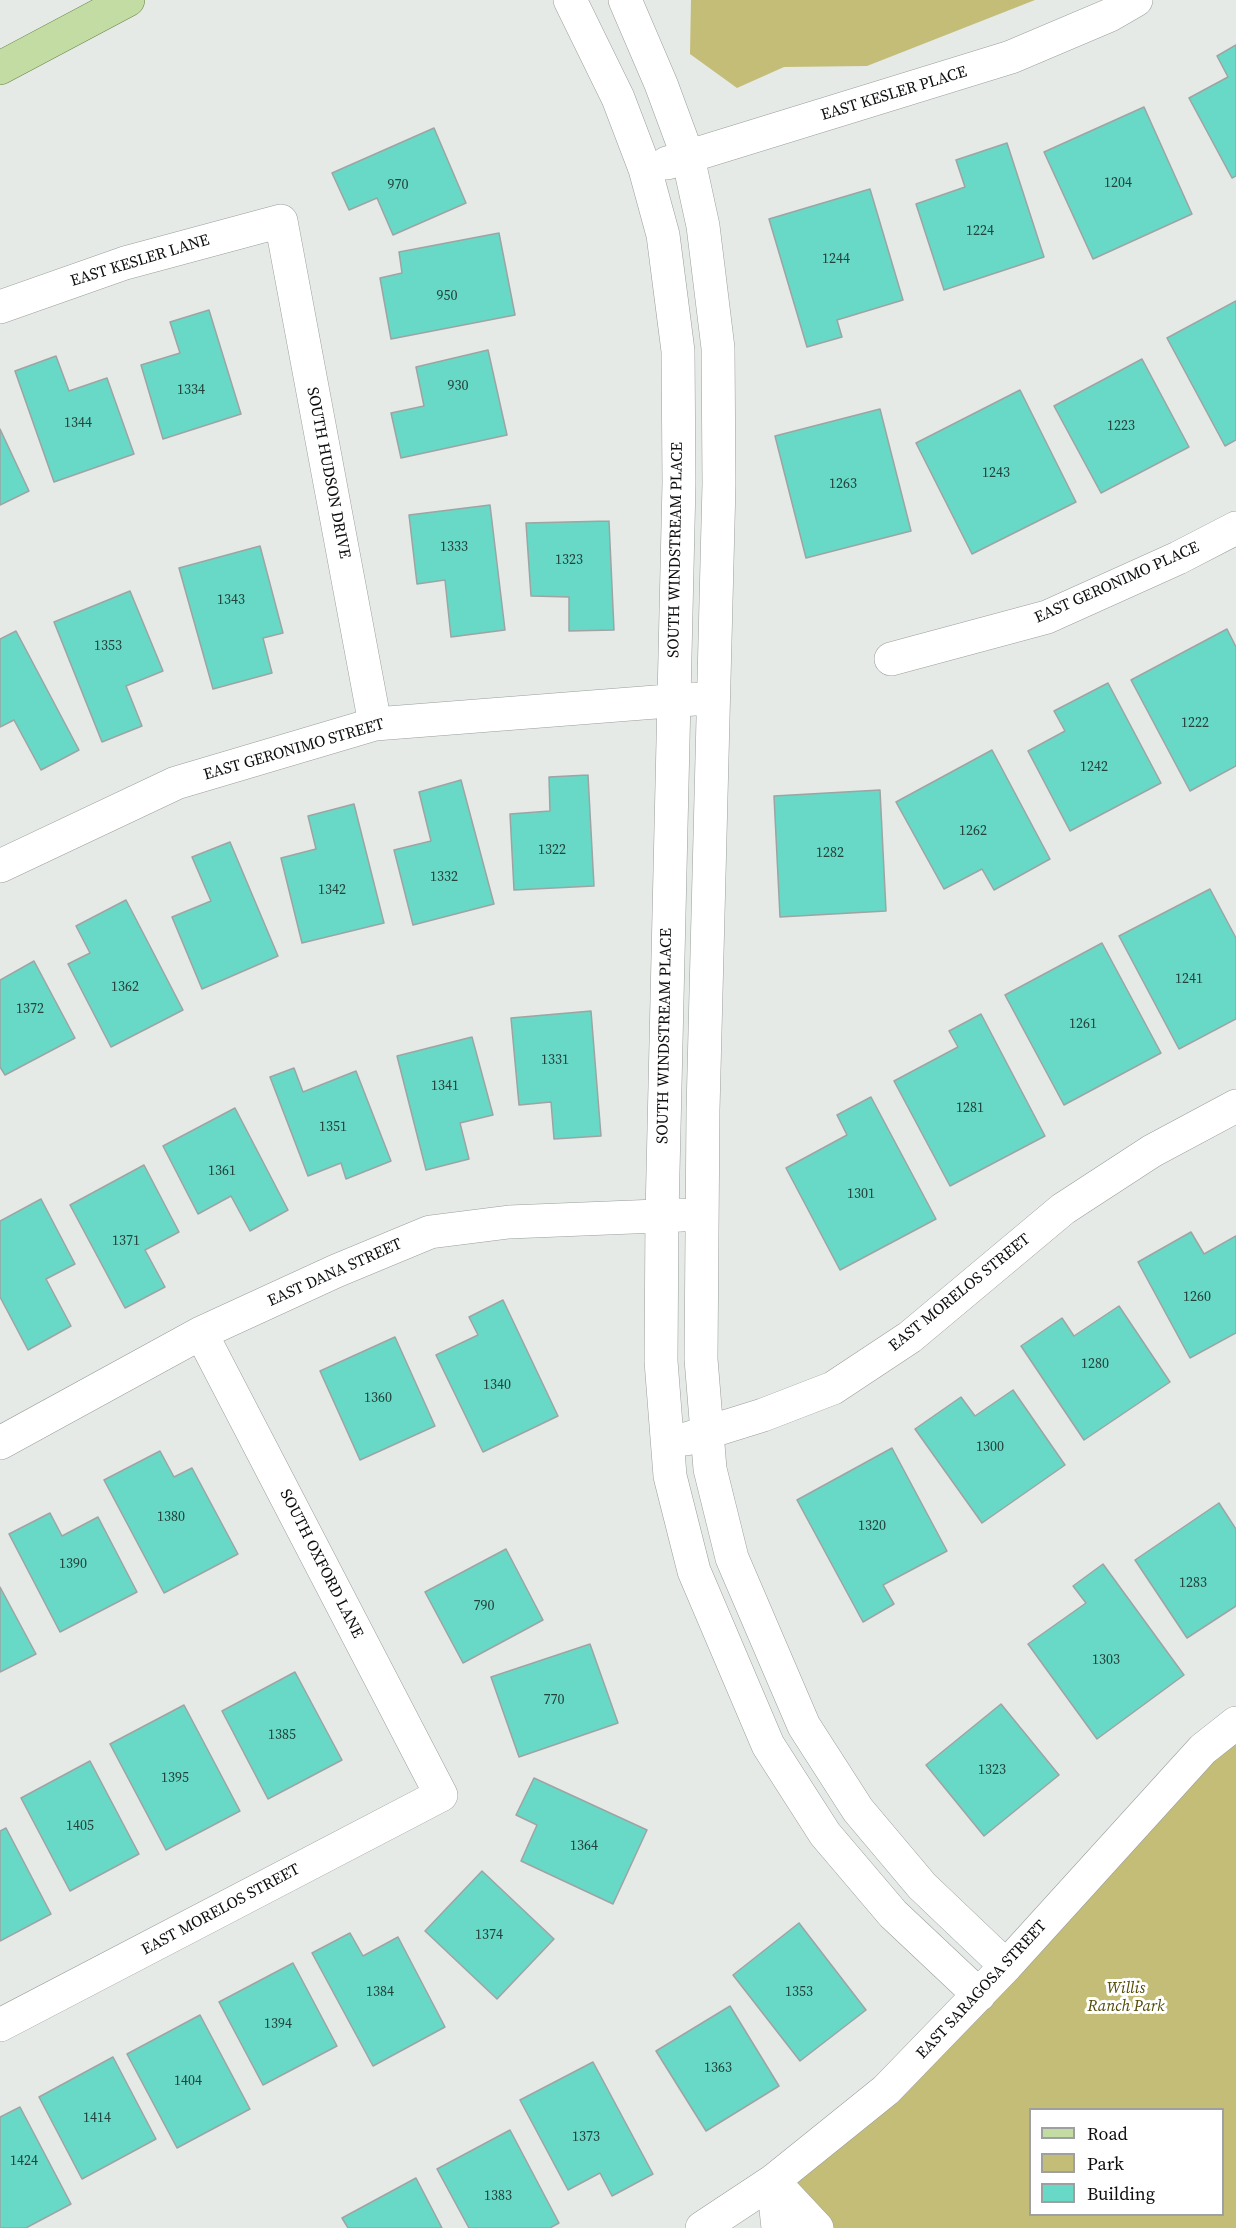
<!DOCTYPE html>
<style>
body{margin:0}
#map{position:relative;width:1236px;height:2228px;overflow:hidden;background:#e5eae6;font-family:"Source Serif 4",serif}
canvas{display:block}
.legend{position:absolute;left:1029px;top:2108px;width:195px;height:108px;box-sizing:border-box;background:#fff;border:2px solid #9e9f9f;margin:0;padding:8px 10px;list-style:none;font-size:18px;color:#0d0f0e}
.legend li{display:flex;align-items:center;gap:12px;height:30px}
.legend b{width:30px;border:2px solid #9e9f9f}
</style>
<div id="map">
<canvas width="1236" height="2228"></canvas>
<ul class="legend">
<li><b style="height:8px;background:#c2dca4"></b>Road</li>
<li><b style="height:16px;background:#c4bd77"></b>Park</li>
<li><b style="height:16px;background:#67d9c6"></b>Building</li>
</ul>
</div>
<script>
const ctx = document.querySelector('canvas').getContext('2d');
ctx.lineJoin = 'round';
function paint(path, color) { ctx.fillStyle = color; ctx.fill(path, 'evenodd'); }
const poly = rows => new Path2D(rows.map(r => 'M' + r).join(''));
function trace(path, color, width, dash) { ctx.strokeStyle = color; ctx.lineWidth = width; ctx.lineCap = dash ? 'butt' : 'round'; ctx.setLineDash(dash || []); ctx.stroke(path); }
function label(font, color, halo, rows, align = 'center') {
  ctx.font = font + ' "Source Serif 4",serif'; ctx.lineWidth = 6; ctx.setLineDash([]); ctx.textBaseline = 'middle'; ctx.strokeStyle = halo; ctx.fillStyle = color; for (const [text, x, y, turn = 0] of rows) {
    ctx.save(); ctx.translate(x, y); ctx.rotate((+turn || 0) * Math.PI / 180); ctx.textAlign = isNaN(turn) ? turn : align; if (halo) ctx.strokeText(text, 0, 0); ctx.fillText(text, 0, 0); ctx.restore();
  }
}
paint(poly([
 [691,0,1035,0,867,66,784,67,737,88,690,54],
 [1236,1723,1236,2228,797,2228,773,2181],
 [1030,2110,1222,2110,1222,2214,1030,2214]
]), '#c4bd77');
const building = poly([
 [1236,45,1236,176,1232,178,1189,98,1228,77,1217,56,1236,45],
 [1144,107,1192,214,1093,259,1044,152,1144,107],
 [434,128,466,203,393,235,377,198,349,210,332,173,434,128],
 [1007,143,1044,257,944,290,916,204,965,187,956,160,1007,143],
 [870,189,903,300,837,320,842,337,807,347,769,219,870,189],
 [499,233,515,315,391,339,380,278,402,273,399,252,499,233],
 [1236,301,1236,440,1225,446,1167,338,1236,301],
 [209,310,241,414,163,439,141,365,180,353,170,322,209,310],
 [488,350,507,435,401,458,391,413,424,406,416,367,488,350],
 [56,356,69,391,107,378,134,454,54,482,15,371,56,356],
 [1142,359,1189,447,1101,493,1054,406,1142,359],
 [1020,390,1076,502,972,554,916,443,1020,390],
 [880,409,911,531,806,558,775,436,880,409],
 [0,429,29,491,0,505,0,429],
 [490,505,505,630,451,637,445,580,417,584,409,515,490,505],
 [609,521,614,630,569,631,569,597,531,596,526,523,609,521],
 [260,546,283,633,263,638,272,673,213,689,179,568,260,546],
 [130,591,163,671,126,686,142,726,102,742,54,622,130,591],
 [1227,629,1236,647,1236,766,1190,791,1131,680,1227,629],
 [16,631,79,750,41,770,14,720,0,727,0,639,16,631],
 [1108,683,1161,783,1070,831,1028,751,1065,731,1054,711,1108,683],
 [992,750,1050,859,994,890,982,869,944,889,896,802,992,750],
 [588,775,594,886,514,890,510,814,550,811,549,777,588,775],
 [461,780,494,904,413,925,394,850,431,841,419,792,461,780],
 [880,790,886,911,780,917,774,796,880,790],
 [354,804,384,923,302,943,281,858,316,849,308,816,354,804],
 [230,842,278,956,202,989,172,917,211,901,192,857,230,842],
 [1210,889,1236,938,1236,1019,1179,1049,1119,936,1210,889],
 [126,900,183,1010,111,1047,68,964,90,953,76,926,126,900],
 [1102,943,1161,1053,1064,1105,1005,995,1102,943],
 [34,961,75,1038,5,1075,0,1067,0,980,34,961],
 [591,1011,601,1136,554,1139,551,1102,519,1105,511,1018,591,1011],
 [981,1014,1045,1136,950,1186,894,1081,958,1047,949,1031,981,1014],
 [472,1037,493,1115,460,1123,469,1159,426,1170,397,1056,472,1037],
 [294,1068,303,1092,356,1071,391,1161,346,1179,341,1163,308,1176,270,1077,294,1068],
 [871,1097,936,1219,840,1270,786,1168,847,1135,837,1115,871,1097],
 [235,1108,288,1210,250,1231,231,1196,198,1214,163,1146,235,1108],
 [144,1165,179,1232,145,1250,165,1287,125,1308,70,1205,144,1165],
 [41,1199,75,1264,46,1279,71,1326,28,1350,0,1297,0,1221,41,1199],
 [1191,1232,1204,1254,1236,1236,1236,1333,1190,1358,1138,1262,1191,1232],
 [503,1300,558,1416,483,1452,436,1355,478,1335,469,1317,503,1300],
 [1119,1306,1170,1382,1084,1440,1021,1346,1062,1318,1074,1336,1119,1306],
 [395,1337,435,1426,360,1460,320,1371,395,1337],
 [1013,1390,1065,1465,982,1523,915,1429,961,1397,975,1416,1013,1390],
 [892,1448,947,1551,883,1585,894,1604,863,1622,797,1500,892,1448],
 [160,1451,174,1477,192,1468,238,1554,164,1593,104,1480,160,1451],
 [1219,1503,1236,1529,1236,1606,1187,1638,1135,1560,1219,1503],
 [50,1513,62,1536,98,1517,137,1592,60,1632,9,1534,50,1513],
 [506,1549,543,1620,463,1663,425,1592,506,1549],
 [1103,1564,1184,1675,1097,1739,1028,1644,1086,1603,1073,1586,1103,1564],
 [0,1587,36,1654,0,1672,0,1587],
 [590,1644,618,1723,519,1757,491,1677,590,1644],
 [295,1672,342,1760,268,1799,222,1711,295,1672],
 [1001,1704,1059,1775,984,1836,926,1765,1001,1704],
 [184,1705,240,1811,166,1850,110,1744,184,1705],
 [90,1761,139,1854,70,1891,21,1798,90,1761],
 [534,1778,647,1830,613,1904,521,1861,537,1825,516,1815,534,1778],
 [6,1828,51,1914,0,1941,0,1831,6,1828],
 [482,1871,554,1939,497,1999,425,1931,482,1871],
 [799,1923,866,2010,800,2061,733,1975,799,1923],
 [350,1933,363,1956,398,1937,445,2027,373,2066,312,1953,350,1933],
 [293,1963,337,2046,263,2085,219,2002,293,1963],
 [730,2006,779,2086,706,2131,656,2051,730,2006],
 [200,2015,250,2109,177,2148,127,2054,200,2015],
 [113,2057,156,2139,82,2179,39,2097,113,2057],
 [593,2062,653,2174,612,2196,600,2173,568,2190,520,2100,593,2062],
 [20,2107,71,2204,26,2228,0,2228,0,2117,20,2107],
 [510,2130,559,2223,550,2228,469,2228,437,2169,510,2130],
 [416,2178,442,2228,348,2228,342,2218,416,2178]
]);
paint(building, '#67d9c6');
trace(building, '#9ea4a3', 1.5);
const minor = poly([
 [570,0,618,98,645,169,663,235,678,351,679,483,662,1215,661,1361,670,1476,694,1571,768,1745,825,1834,893,1914,979,1995],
 [625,0,661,84,688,157,703,226,718,348,719,484,703,1110,701,1359,710,1469,732,1558,804,1726,858,1810,922,1886,1006,1966],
 [667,163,1011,57,1110,15,1136,0],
 [0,307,125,263,281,221,375,724],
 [891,659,1047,617,1178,558,1236,528],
 [0,866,176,783,375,724,694,699],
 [686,1439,763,1415,833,1388,910,1337,1063,1209,1152,1151,1236,1106],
 [0,1443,201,1333,336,1271,430,1232,509,1222,682,1215],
 [0,2025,441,1795,201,1333],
 [773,2181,817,2228],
 [773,2181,778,2228],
 [702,2228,773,2181,886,2090,1006,1966,1203,1749,1236,1723]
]);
const major = poly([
 [0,68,128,0]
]);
trace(minor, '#9a9e9b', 34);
trace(major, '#698548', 34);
trace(minor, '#fff', 33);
trace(major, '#c2dca4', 33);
label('14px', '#24423c', null, [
 ["1204",1118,183],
 ["970",398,185],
 ["1224",980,231],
 ["1244",836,259],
 ["950",447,296],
 ["930",458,386],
 ["1334",191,390],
 ["1344",78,423],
 ["1223",1121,426],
 ["1243",996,473],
 ["1263",843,484],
 ["1333",454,547],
 ["1323",569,560],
 ["1343",231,600],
 ["1353",108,646],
 ["1222",1195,723],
 ["1242",1094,767],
 ["1262",973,831],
 ["1322",552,850],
 ["1282",830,853],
 ["1332",444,877],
 ["1342",332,890],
 ["1241",1189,979],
 ["1362",125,987],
 ["1372",30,1009],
 ["1261",1083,1024],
 ["1331",555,1060],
 ["1341",445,1086],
 ["1281",970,1108],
 ["1351",333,1127],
 ["1361",222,1171],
 ["1301",861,1194],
 ["1371",126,1241],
 ["1260",1197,1297],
 ["1280",1095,1364],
 ["1340",497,1385],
 ["1360",378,1398],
 ["1300",990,1447],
 ["1380",171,1517],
 ["1320",872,1526],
 ["1390",73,1564],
 ["1283",1193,1583],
 ["790",484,1606],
 ["1303",1106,1660],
 ["770",554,1700],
 ["1385",282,1735],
 ["1323",992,1770],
 ["1395",175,1778],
 ["1405",80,1826],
 ["1364",584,1846],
 ["1374",489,1935],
 ["1384",380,1992],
 ["1353",799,1992],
 ["1394",278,2024],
 ["1363",718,2068],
 ["1404",188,2081],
 ["1414",97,2118],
 ["1373",586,2137],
 ["1424",24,2161],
 ["1383",498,2196]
]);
label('16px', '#0d0f0e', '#fff', [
 ["EAST KESLER PLACE",894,94,-17],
 ["EAST KESLER LANE",140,261,-17],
 ["SOUTH HUDSON DRIVE",328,473,79],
 ["SOUTH WINDSTREAM PLACE",676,550,-89],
 ["EAST GERONIMO PLACE",1117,583,-24],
 ["EAST GERONIMO STREET",294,750,-16],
 ["SOUTH WINDSTREAM PLACE",665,1036,-89],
 ["EAST DANA STREET",335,1273,-24],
 ["EAST MORELOS STREET",960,1293,-39],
 ["SOUTH OXFORD LANE",321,1564,63],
 ["EAST MORELOS STREET",221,1910,-28],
 ["EAST SARAGOSA STREET",982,1990,-47]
]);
label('italic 16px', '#514b05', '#fff', [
 ["Willis",1126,1989],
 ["Ranch Park",1126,2007]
]);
</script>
